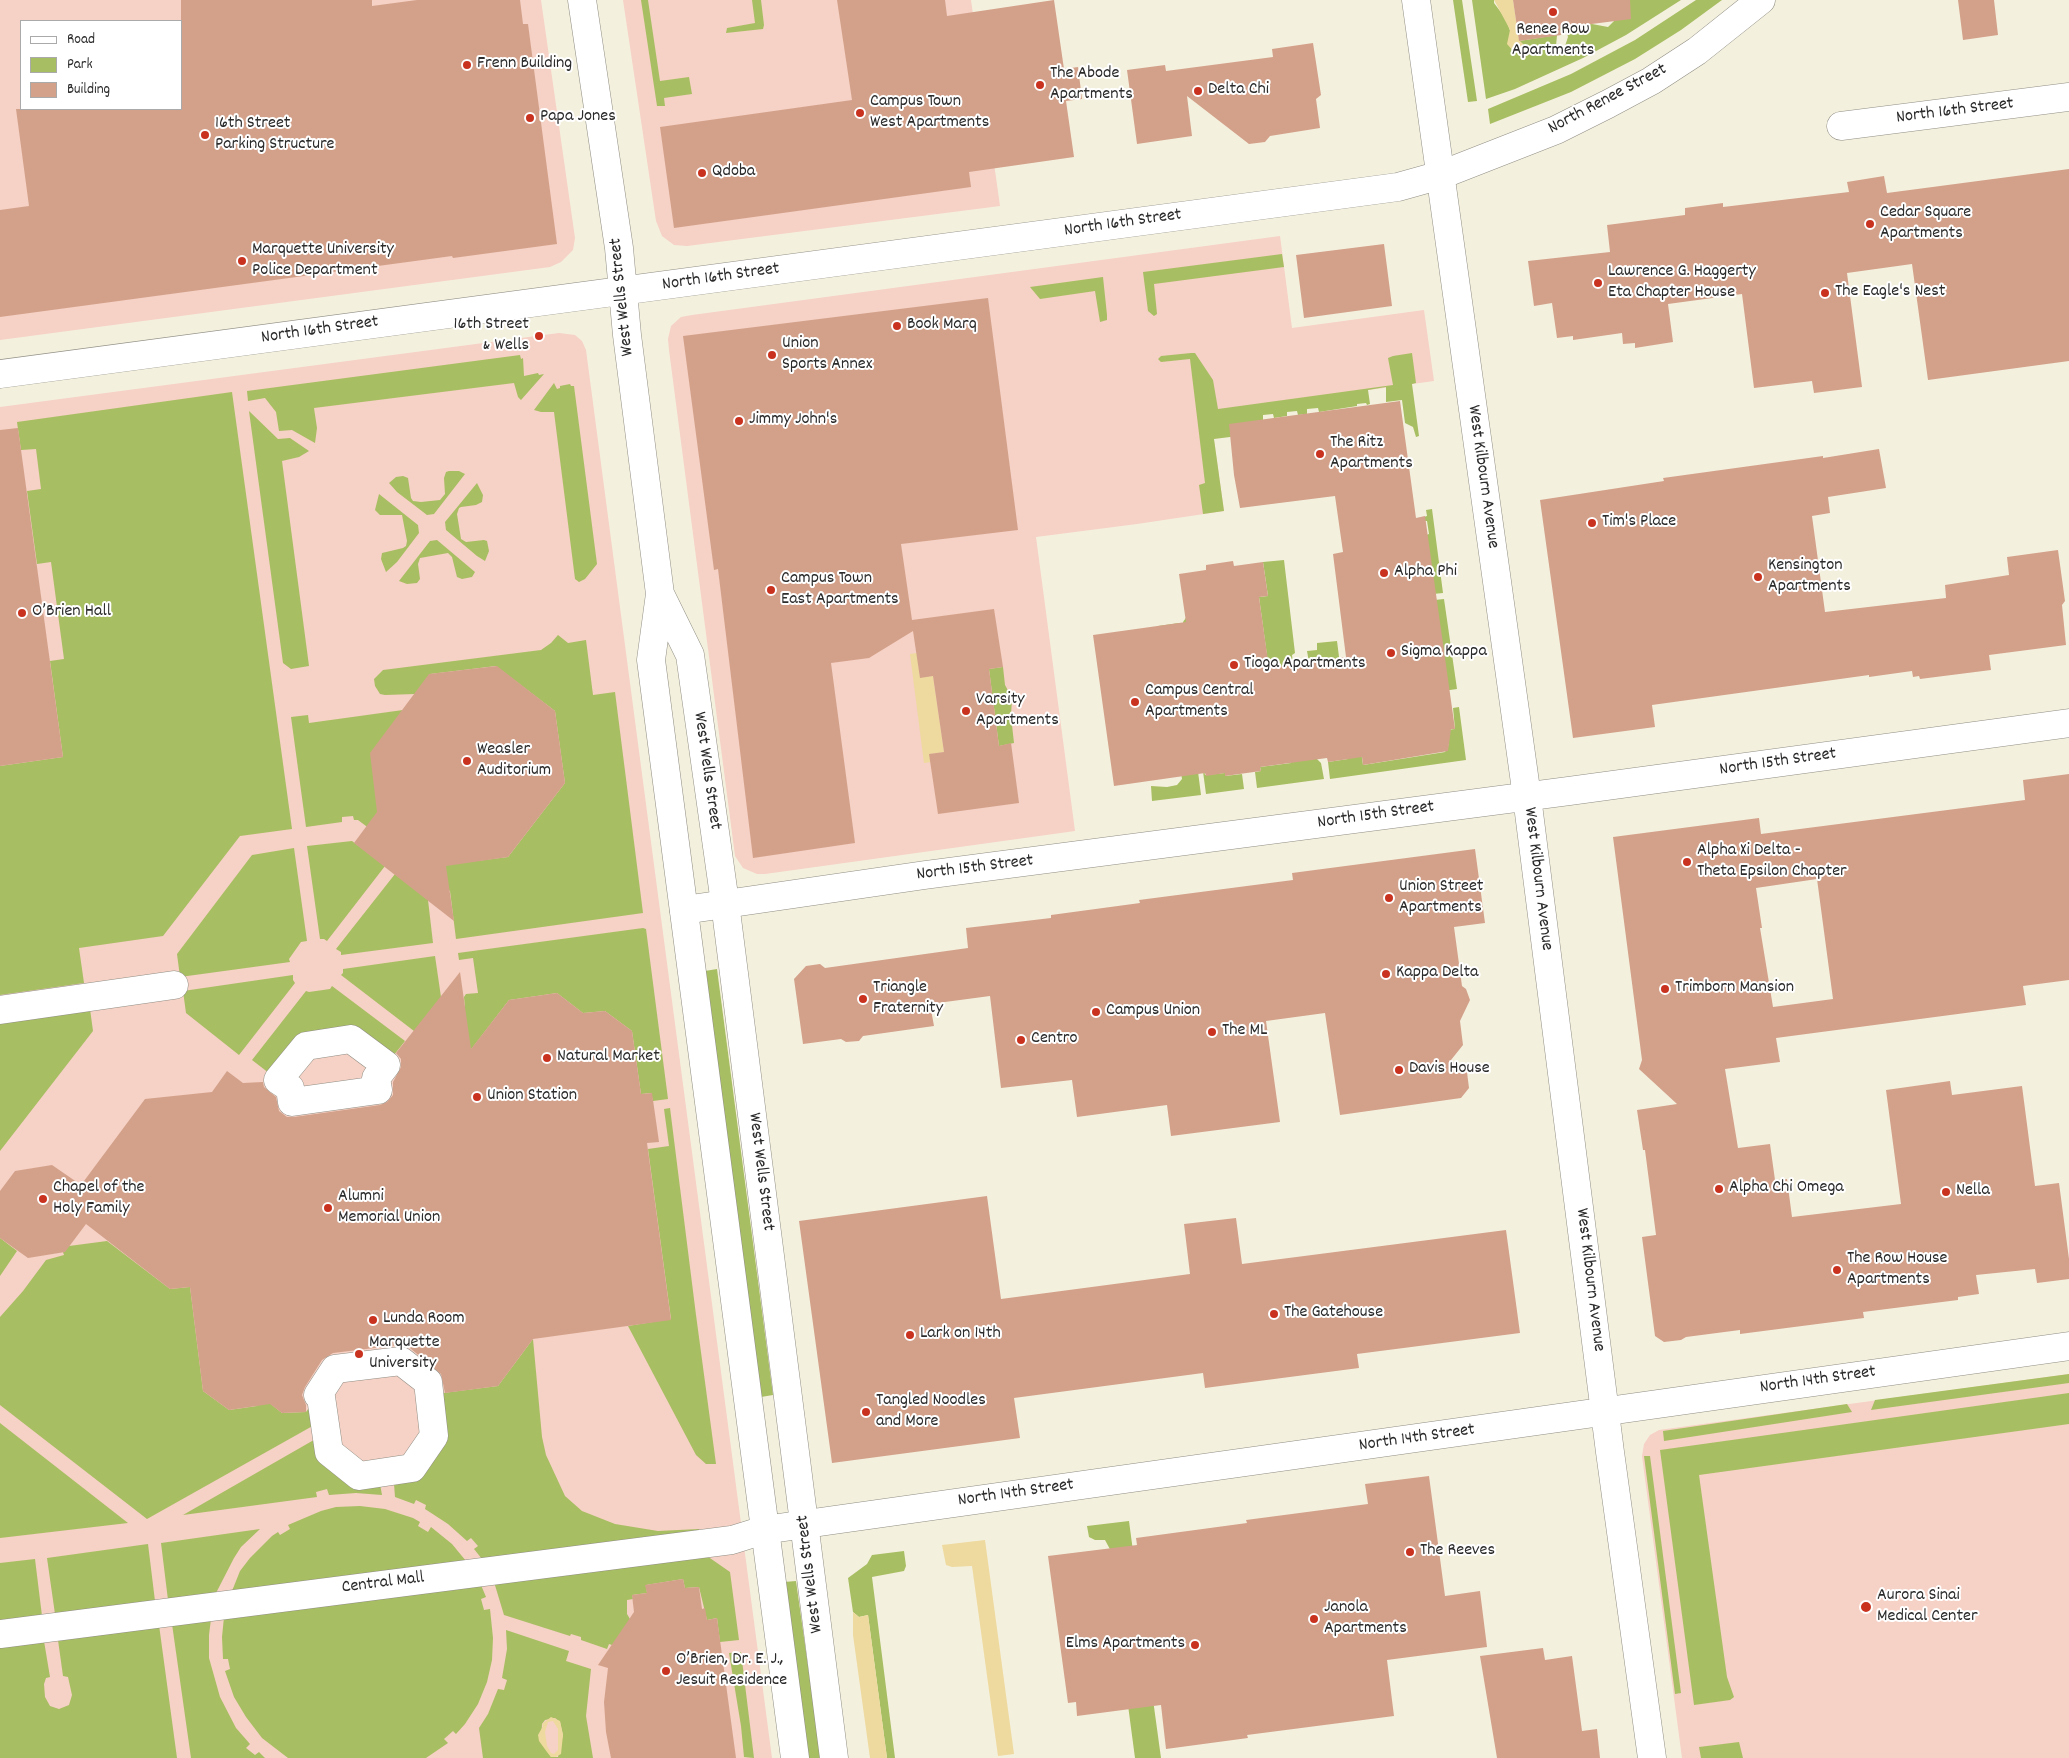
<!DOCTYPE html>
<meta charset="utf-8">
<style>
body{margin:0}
#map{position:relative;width:2069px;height:1758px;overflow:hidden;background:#f4f0de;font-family:Dekko,sans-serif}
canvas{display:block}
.legend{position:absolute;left:20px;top:20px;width:162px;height:90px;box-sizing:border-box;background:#fff;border:1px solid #aaa;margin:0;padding:6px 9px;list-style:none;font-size:15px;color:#2b2b2b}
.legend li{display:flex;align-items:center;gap:10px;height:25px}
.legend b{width:25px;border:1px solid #aaa}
</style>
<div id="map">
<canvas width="2069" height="1758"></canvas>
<ul class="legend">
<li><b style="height:6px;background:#fff"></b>Road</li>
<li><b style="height:14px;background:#a8be62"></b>Park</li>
<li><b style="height:14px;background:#d3a18a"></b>Building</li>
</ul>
</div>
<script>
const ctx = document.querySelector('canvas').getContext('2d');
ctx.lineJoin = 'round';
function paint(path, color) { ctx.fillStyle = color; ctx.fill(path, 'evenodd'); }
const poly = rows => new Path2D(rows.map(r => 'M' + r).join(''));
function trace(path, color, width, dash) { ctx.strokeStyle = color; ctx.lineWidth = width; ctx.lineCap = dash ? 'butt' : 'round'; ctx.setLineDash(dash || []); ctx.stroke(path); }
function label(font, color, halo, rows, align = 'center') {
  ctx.font = font + ' Dekko,sans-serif'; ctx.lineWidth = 4; ctx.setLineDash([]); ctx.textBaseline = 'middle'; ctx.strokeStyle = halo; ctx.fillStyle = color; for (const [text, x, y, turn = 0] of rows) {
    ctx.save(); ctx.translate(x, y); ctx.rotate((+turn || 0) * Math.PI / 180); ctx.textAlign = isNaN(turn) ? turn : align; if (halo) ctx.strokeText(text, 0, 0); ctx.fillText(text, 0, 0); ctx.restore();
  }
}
paint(poly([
 [0,0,541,0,575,238,573,250,561,262,550,267,0,340],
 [21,21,181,21,181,109,21,109],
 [623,0,971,0,1000,206,687,246,674,245,662,236,656,221],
 [1280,236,1292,328,1424,310,1434,381,1210,412,1224,511,1137,524,1036,537,1075,831,765,874,757,874,743,868,735,856,734,848,669,350,668,339,671,326,681,317,692,315],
 [559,333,575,335,582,341,586,350,772,1758,0,1758,0,407],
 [2069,1374,2069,1758,1682,1758,1642,1456,1644,1444,1650,1435,1659,1430]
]), '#f6d1c5');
paint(poly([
 [641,0,648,0,660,81,689,77,692,94,664,98,665,106,657,106],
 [752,0,761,0,764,25,763,29,726,33,727,28,755,23],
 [1453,0,1462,0,1477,101,1468,102],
 [1472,0,1494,0,1494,3,1506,19,1518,54,1525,51,1525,46,1519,41,1557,35,1556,46,1558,47,1565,46,1568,37,1567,33,1563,32,1562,35,1560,28,1592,24,1608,27,1617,18,1621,0,1681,0,1626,35,1583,58,1515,89,1486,99],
 [1696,0,1722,0,1681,30,1635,59,1571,92,1490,124,1488,109,1571,74,1635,40],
 [1282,254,1284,267,1154,284,1157,314,1154,316,1148,311,1143,272],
 [1103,277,1107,315,1107,320,1100,322,1095,291,1040,299,1030,287],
 [1191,353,1195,353,1213,380,1218,409,1393,385,1388,358,1393,356,1412,353,1416,383,1412,384,1419,436,1416,437,1413,427,1405,423,1402,400,1386,402,1386,387,1368,390,1370,404,1367,405,1366,403,1357,404,1357,406,1319,412,1318,408,1307,409,1307,414,1298,415,1297,411,1287,412,1287,416,1274,418,1273,414,1263,415,1263,420,1230,437,1214,439,1224,511,1203,514,1199,485,1205,483,1190,359,1161,362,1158,359,1161,356],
 [520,355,521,359,523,358,524,376,538,373,539,375,544,374,521,400,518,397,514,383,314,408,317,428,315,443,292,430,279,431,276,412,265,398,248,401,247,391],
 [554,383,557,389,560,388,560,386,570,384,571,386,574,386,597,564,585,579,579,582,575,579,554,412,541,412,534,410],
 [232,392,292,829,240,836,163,936,79,948,84,983,0,995,0,766,63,757,50,661,64,659,51,562,37,564,27,491,41,489,36,449,21,450,17,422],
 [249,411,278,439,290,438,309,451,299,457,282,461,309,666,291,669,283,663],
 [449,471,459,471,465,474,434,514,427,515,397,492,389,483,396,477,403,476,408,478,411,498,413,501,421,502,440,500,445,494,444,478,446,472],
 [477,483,483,495,482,502,476,505,461,507,459,508,457,514,461,539,466,542,484,540,487,541,489,551,485,561,477,556,446,530,445,522],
 [379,494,418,525,419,533,397,562,386,572,381,559,382,553,403,548,406,546,407,541,402,515,380,515,375,510],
 [1432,509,1443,593,1423,595,1426,535,1429,534,1427,521,1424,521,1424,517,1427,516,1426,510],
 [437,540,475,572,472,577,462,579,457,577,452,557,448,553,420,558,418,564,420,579,417,583,407,584,399,581,430,541],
 [1284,560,1295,653,1292,655,1293,664,1299,664,1311,753,1321,763,1324,779,1257,788,1255,772,1261,771,1260,767,1291,763,1285,720,1276,721,1259,597,1268,596,1263,562],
 [1444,599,1457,689,1365,702,1425,601],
 [1192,609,1199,733,1205,775,1225,773,1225,776,1242,774,1244,789,1206,794,1183,622],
 [1179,623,1201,795,1152,801,1151,786,1167,787,1177,785,1182,779,1181,772,1177,769,1158,626],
 [558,635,568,643,586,640,593,695,615,692,643,913,456,939,450,891,420,868,508,857,565,783,555,711,496,666,430,674,415,694,385,695,380,694,375,686,374,679,383,670,541,650,551,643],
 [1337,641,1346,712,1355,711,1363,765,1445,752,1449,744,1446,730,1455,729,1453,708,1459,707,1466,760,1330,779,1328,762,1348,759,1309,662,1307,651,1317,650,1317,643],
 [1003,667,1005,685,1012,698,1011,716,1014,743,999,746,989,669],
 [403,710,386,841,358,820,354,820,353,816,342,817,342,822,306,827,291,717,308,715,309,723],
 [352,841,385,866,327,941,324,939,320,939,307,846],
 [294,848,307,941,301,942,289,959,290,962,180,977,177,954,252,855],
 [395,874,428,900,433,943,341,955,341,952,336,949],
 [643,928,646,929,668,1099,653,1101,651,1093,641,1094,632,1031,605,1011,583,1013,557,993,509,1000,469,1052,433,1049,465,1008,464,997,466,994,478,993,473,958,459,960,458,953],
 [435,956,441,997,414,1031,341,975,343,973,343,969],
 [717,969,773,1395,761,1397,705,971],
 [293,975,293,980,295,983,239,1055,186,1013,183,991],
 [332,986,405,1041,386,1065,351,1039,306,1046,278,1080,252,1060,306,991,309,992,330,989],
 [90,1009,93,1031,0,1151,0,1022],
 [670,1108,696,1315,716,1464,706,1464,696,1455,628,1326,671,1319,648,1149,669,1146,664,1109],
 [0,1238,17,1251,0,1276],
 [107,1241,170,1289,190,1287,203,1391,229,1410,257,1406,263,1398,282,1413,306,1412,318,1395,325,1419,147,1519,0,1405,0,1317,23,1291,46,1260,64,1255,63,1252,69,1246],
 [533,1339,542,1437,546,1455,565,1496,582,1511,615,1524,658,1531,699,1529,699,1532,482,1559,474,1549,478,1546,471,1538,467,1541,448,1524,425,1509,426,1505,416,1500,414,1504,395,1497,393,1471,434,1436,428,1382,443,1393,498,1386],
 [2069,1374,2069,1383,1871,1410,1875,1400],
 [2069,1393,2069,1424,1699,1475,1727,1677,1734,1697,1730,1700,1694,1705,1660,1450],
 [1847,1404,1852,1412,1664,1441,1663,1431],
 [0,1423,128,1523,0,1538],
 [326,1433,329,1452,378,1473,382,1495,356,1493,329,1495,327,1489,316,1492,317,1497,183,1515],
 [1644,1456,1650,1456,1681,1693,1675,1694],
 [360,1506,385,1509,413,1518,420,1522,418,1526,428,1532,431,1527,452,1544,466,1561,232,1591,240,1571,250,1558,272,1536,278,1532,280,1535,290,1529,288,1525,321,1511,336,1507],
 [1129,1521,1142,1619,1161,1758,1135,1758,1109,1562,1112,1553,1105,1540,1095,1540,1089,1537,1087,1526],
 [260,1529,241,1547,234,1558,216,1593,168,1600,161,1543],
 [148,1544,155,1601,55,1614,47,1558],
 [904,1551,906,1566,904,1571,872,1577,895,1758,887,1758,868,1615,859,1617,853,1612,848,1578,867,1564,872,1555],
 [707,1556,730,1572,739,1640,720,1642,717,1618,707,1620,699,1587,685,1588,683,1579,646,1585,647,1593,632,1595,633,1599,627,1600,627,1614,630,1619,615,1646,609,1644,607,1649,581,1640,581,1637,571,1634,570,1636,504,1615,494,1582],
 [35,1559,42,1616,0,1622,0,1563],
 [796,1581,821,1758,808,1758,784,1582],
 [481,1585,486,1597,481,1599,484,1610,490,1609,493,1638,492,1660,487,1682,478,1704,465,1724,456,1734,453,1731,444,1739,448,1743,426,1758,288,1758,262,1738,246,1717,234,1697,225,1671,230,1669,228,1659,223,1659,222,1637,224,1617],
 [211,1619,209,1635,209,1658,220,1697,236,1728,250,1744,246,1748,255,1755,259,1752,265,1758,191,1758,172,1624],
 [159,1625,177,1758,0,1758,0,1646,44,1641,50,1677,46,1678,44,1684,45,1697,50,1706,59,1709,69,1705,72,1695,68,1677,63,1676,58,1640],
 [506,1630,569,1651,566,1661,591,1669,586,1716,593,1758,483,1758,479,1728,488,1714,498,1689,504,1690,507,1680,502,1678,507,1649],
 [555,1718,560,1722,563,1735,558,1757,551,1757,541,1742,542,1724,545,1720],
 [741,1652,754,1758,744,1757,741,1726,729,1653],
 [1739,1742,1743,1758,1701,1758,1699,1747]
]), '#a8be62');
paint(poly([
 [1494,0,1513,0,1519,40,1525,46,1525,51,1522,53,1514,52,1507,44,1510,30,1508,26],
 [924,652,918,663,920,677,933,676,944,752,930,754,931,762,924,763,910,654],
 [985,1540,1014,1754,998,1756,972,1566,952,1567,946,1565,942,1545],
 [853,1612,859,1617,868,1615,887,1758,870,1758,853,1635],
 [551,1717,560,1721,563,1735,561,1754,555,1757,551,1757,547,1752,539,1741,538,1735,543,1726,542,1724],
 [553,1721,558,1729,558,1750,554,1754,551,1753,547,1746,545,1732,548,1722]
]), '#eeda9e');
paint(poly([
 [181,0,372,0,372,6,417,0,520,0,523,24,528,24,557,244,453,258,452,256,0,317,0,210,29,206,16,109,181,109],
 [837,0,945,0,947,16,1054,0,1064,69,1078,67,1082,99,1066,101,1074,157,969,172,971,187,674,228,660,127,852,100],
 [1513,0,1630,0,1631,19,1560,28,1561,35,1519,41],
 [1958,0,1994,0,1998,35,1963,40],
 [1313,43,1321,95,1316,99,1320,128,1270,136,1265,142,1249,144,1187,96,1192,136,1137,144,1127,70,1165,65,1166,71,1273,57,1272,49],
 [2069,169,2069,361,1928,380,1912,264,1847,273,1862,387,1814,393,1812,381,1754,388,1742,294,1668,304,1673,342,1635,348,1635,343,1623,344,1622,333,1573,340,1573,336,1557,338,1552,303,1534,306,1528,261,1610,252,1607,225,1685,215,1685,208,1723,203,1723,207,1849,192,1847,182,1884,176,1887,193],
 [1384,244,1392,306,1304,318,1296,255],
 [988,298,1018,530,901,544,912,620,994,609,1003,667,989,669,999,746,1011,743,1019,803,938,814,929,754,944,752,933,676,920,678,913,631,869,658,831,663,855,843,753,858,718,569,714,570,683,336],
 [1400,401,1416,518,1425,516,1455,729,1451,729,1448,751,1363,765,1362,757,1328,762,1327,758,1260,767,1261,771,1225,776,1225,773,1206,776,1205,773,1114,786,1093,635,1186,622,1179,574,1206,570,1206,565,1233,561,1234,566,1263,562,1268,596,1259,597,1269,668,1346,657,1333,554,1343,552,1335,496,1240,508,1234,475,1229,424],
 [18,428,63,757,0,766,0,430],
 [1879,449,1886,488,1828,497,1830,513,1812,516,1825,612,1946,598,1945,585,2009,575,2007,557,2058,550,2065,601,2062,605,2066,645,1989,655,1991,670,1920,679,1919,676,1913,677,1912,671,1869,677,1869,675,1652,705,1655,727,1573,738,1540,500,1664,481,1663,478,1823,456,1823,458],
 [497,666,555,711,565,783,508,857,446,866,454,921,354,843,377,812,370,753,429,674],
 [2069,774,2069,980,2023,986,2026,1005,1776,1038,1780,1062,1725,1069,1738,1148,1770,1144,1775,1180,1787,1179,1792,1217,1901,1204,1886,1090,1950,1081,1952,1095,2022,1086,2035,1186,2059,1183,2069,1259,2069,1279,2037,1283,2035,1269,1976,1275,1979,1294,1958,1297,1958,1300,1863,1312,1864,1318,1740,1334,1740,1330,1686,1337,1681,1340,1664,1342,1655,1336,1642,1237,1656,1235,1645,1150,1643,1150,1637,1110,1677,1104,1639,1069,1642,1060,1613,837,1759,818,1761,834,2025,800,2023,780],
 [1817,879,1833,999,1773,1007,1760,928,1762,928,1756,888],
 [1475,849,1485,923,1454,927,1462,986,1466,989,1470,1000,1460,1021,1463,1045,1451,1060,1467,1072,1469,1088,1461,1098,1340,1115,1325,1013,1266,1021,1280,1122,1171,1136,1167,1105,1077,1117,1072,1080,1001,1088,990,996,930,1004,934,1026,863,1036,859,1041,846,1042,841,1039,803,1044,794,979,806,966,820,964,825,968,968,948,966,928,1051,918,1051,915,1140,903,1139,900,1293,880,1292,873],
 [460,972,471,1049,509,1000,557,993,583,1013,605,1011,632,1031,641,1094,652,1093,659,1142,647,1143,671,1320,533,1339,498,1386,445,1393,441,1374,410,1348,399,1345,333,1353,322,1360,305,1387,302,1395,306,1405,306,1412,282,1413,270,1404,229,1410,203,1391,190,1287,170,1289,86,1224,65,1252,28,1258,0,1238,0,1191,15,1171,52,1165,81,1185,145,1099,212,1092,227,1071,243,1083,263,1082,264,1087,276,1097,279,1111,287,1117,294,1117,380,1105,387,1102,393,1095,393,1082,401,1067,401,1059,396,1053],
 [987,1196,1001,1299,1190,1274,1184,1224,1236,1218,1242,1264,1506,1230,1520,1333,1357,1354,1359,1368,1205,1388,1203,1373,1014,1398,1020,1438,832,1463,799,1221],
 [1429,1476,1445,1596,1480,1591,1487,1647,1387,1660,1394,1716,1247,1735,1248,1738,1166,1749,1161,1705,1077,1716,1076,1702,1068,1703,1048,1556,1137,1545,1136,1538,1247,1523,1246,1520,1368,1504,1365,1484],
 [683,1579,685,1588,699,1587,702,1609,705,1608,707,1620,717,1618,736,1758,611,1758,606,1732,604,1702,608,1668,598,1665,634,1612,632,1595,647,1593,645,1585],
 [1543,1648,1545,1660,1572,1656,1582,1731,1597,1729,1600,1758,1497,1758,1480,1656]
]), '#d3a18a');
const street = poly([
 [1416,0,1527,797,1610,1452,1652,1758],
 [1841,126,2069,97],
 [684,910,925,875,1569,791,2069,723],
 [0,1010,174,985],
 [351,1039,386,1065,376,1078,378,1090,292,1102,290,1088,278,1080,306,1046,351,1039],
 [401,1361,428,1382,434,1436,412,1468,359,1476,329,1452,321,1397,318,1395,335,1369,401,1361],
 [0,1634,732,1540,764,1530,834,1520,2069,1346]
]);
const secondary = poly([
 [582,0,619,248,627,335,660,594,651,660,795,1758],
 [0,374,1398,187,1441,175,1556,130,1608,104,1651,81,1697,51,1761,0],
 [660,594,690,655,725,903,834,1758]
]);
trace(street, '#908e84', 29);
trace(secondary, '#908e84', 29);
trace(street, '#fff', 28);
trace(secondary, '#fff', 28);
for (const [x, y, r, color] of [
 [1553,12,5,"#c8321e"],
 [467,65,5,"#c8321e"],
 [1040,85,5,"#c8321e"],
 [1198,91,5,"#c8321e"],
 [860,113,5,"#c8321e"],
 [530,118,5,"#c8321e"],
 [205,135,5,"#c8321e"],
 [702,173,5,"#c8321e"],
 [1870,224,5,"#c8321e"],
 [242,261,5,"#c8321e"],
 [1598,283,5,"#c8321e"],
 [1825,293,5,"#c8321e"],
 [897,326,5,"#c8321e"],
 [539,336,5,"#c8321e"],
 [772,355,5,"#c8321e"],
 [739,421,5,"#c8321e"],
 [1320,454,5,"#c8321e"],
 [1592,523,5,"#c8321e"],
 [1384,573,5,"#c8321e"],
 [1758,577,5,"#c8321e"],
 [771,590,5,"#c8321e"],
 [22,613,5,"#c8321e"],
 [1391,653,5,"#c8321e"],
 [1234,665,5,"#c8321e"],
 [1135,702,5,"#c8321e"],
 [966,711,5,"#c8321e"],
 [467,761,5,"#c8321e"],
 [1687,862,5,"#c8321e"],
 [1389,898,5,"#c8321e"],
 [1386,974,5,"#c8321e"],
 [1665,989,5,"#c8321e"],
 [863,999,5,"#c8321e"],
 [1096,1012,5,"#c8321e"],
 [1212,1032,5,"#c8321e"],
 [1021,1040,5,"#c8321e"],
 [547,1058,5,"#c8321e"],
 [1399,1070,5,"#c8321e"],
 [477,1097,5,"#c8321e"],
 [1719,1189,5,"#c8321e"],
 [1946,1192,5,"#c8321e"],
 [43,1199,5,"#c8321e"],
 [328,1208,5,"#c8321e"],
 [1837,1270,5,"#c8321e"],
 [1274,1314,5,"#c8321e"],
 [373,1320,5,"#c8321e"],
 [910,1335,5,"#c8321e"],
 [359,1354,5,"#c8321e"],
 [866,1412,5,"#c8321e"],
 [1410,1552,5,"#c8321e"],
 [1866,1607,6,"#c8321e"],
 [1314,1619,5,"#c8321e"],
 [1195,1645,5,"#c8321e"],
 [666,1671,5,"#c8321e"]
]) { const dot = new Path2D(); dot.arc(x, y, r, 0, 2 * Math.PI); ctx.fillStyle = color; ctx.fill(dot); trace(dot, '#fff', 2); }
label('18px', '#2b2b2b', '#fff', [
 ["Renee Row",1553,31,"center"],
 ["Apartments",1553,52,"center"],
 ["Frenn Building",477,65],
 ["The Abode",1050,75],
 ["Apartments",1050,96],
 ["Delta Chi",1208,91],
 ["Campus Town",870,103],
 ["West Apartments",870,124],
 ["Papa Jones",540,118],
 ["16th Street",215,125],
 ["Parking Structure",215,146],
 ["Qdoba",712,173],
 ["Cedar Square",1880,214],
 ["Apartments",1880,235],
 ["Marquette University",252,251],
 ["Police Department",252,272],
 ["Lawrence G. Haggerty",1608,273],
 ["Eta Chapter House",1608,294],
 ["The Eagle's Nest",1835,293],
 ["16th Street",529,326,"right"],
 ["& Wells",529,347,"right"],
 ["Book Marq",907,326],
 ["Union",782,345],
 ["Sports Annex",782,366],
 ["Jimmy John's",749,421],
 ["The Ritz",1330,444],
 ["Apartments",1330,465],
 ["Tim's Place",1602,523],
 ["Kensington",1768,567],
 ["Apartments",1768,588],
 ["Alpha Phi",1394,573],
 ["Campus Town",781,580],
 ["East Apartments",781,601],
 ["O’Brien Hall",32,613],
 ["Sigma Kappa",1401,653],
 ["Tioga Apartments",1244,665],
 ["Campus Central",1145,692],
 ["Apartments",1145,713],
 ["Varsity",976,701],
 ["Apartments",976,722],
 ["Weasler",477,751],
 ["Auditorium",477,772],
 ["Alpha Xi Delta -",1697,852],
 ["Theta Epsilon Chapter",1697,873],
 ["Union Street",1399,888],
 ["Apartments",1399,909],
 ["Kappa Delta",1396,974],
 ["Triangle",873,989],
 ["Fraternity",873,1010],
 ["Trimborn Mansion",1675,989],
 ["Campus Union",1106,1012],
 ["The ML",1222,1032],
 ["Centro",1031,1040],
 ["Natural Market",557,1058],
 ["Davis House",1409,1070],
 ["Union Station",487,1097],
 ["Chapel of the",53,1189],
 ["Holy Family",53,1210],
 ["Alpha Chi Omega",1729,1189],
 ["Nella",1956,1192],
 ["Alumni",338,1198],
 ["Memorial Union",338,1219],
 ["The Row House",1847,1260],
 ["Apartments",1847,1281],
 ["The Gatehouse",1284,1314],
 ["Lunda Room",383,1320],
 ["Lark on 14th",920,1335],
 ["Marquette",369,1344],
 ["University",369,1365],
 ["Tangled Noodles",876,1402],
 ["and More",876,1423],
 ["The Reeves",1420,1552],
 ["Aurora Sinai",1877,1597],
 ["Medical Center",1877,1618],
 ["Janola",1324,1609],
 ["Apartments",1324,1630],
 ["Elms Apartments",1185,1645,"right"],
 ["O’Brien, Dr. E. J.,",676,1661],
 ["Jesuit Residence",676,1682]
], 'left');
label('18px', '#2b2b2b', '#fff', [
 ["North Renee Street",1608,100,-28],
 ["North 16th Street",1955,112,-7],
 ["North 16th Street",1123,224,-8],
 ["North 16th Street",721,278,-8],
 ["West Wells Street",623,297,-96],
 ["North 16th Street",320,331,-8],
 ["West Kilbourn Avenue",1482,477,82],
 ["North 15th Street",1778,763,-8],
 ["West Wells Street",706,771,82],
 ["North 15th Street",1376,816,-8],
 ["North 15th Street",975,869,-7],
 ["West Kilbourn Avenue",1537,879,83],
 ["West Wells Street",760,1172,83],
 ["West Kilbourn Avenue",1589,1280,83],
 ["North 14th Street",1818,1381,-8],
 ["North 14th Street",1417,1439,-8],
 ["North 14th Street",1016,1494,-8],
 ["West Wells Street",811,1574,-97],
 ["Central Mall",383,1584,-7]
]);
</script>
